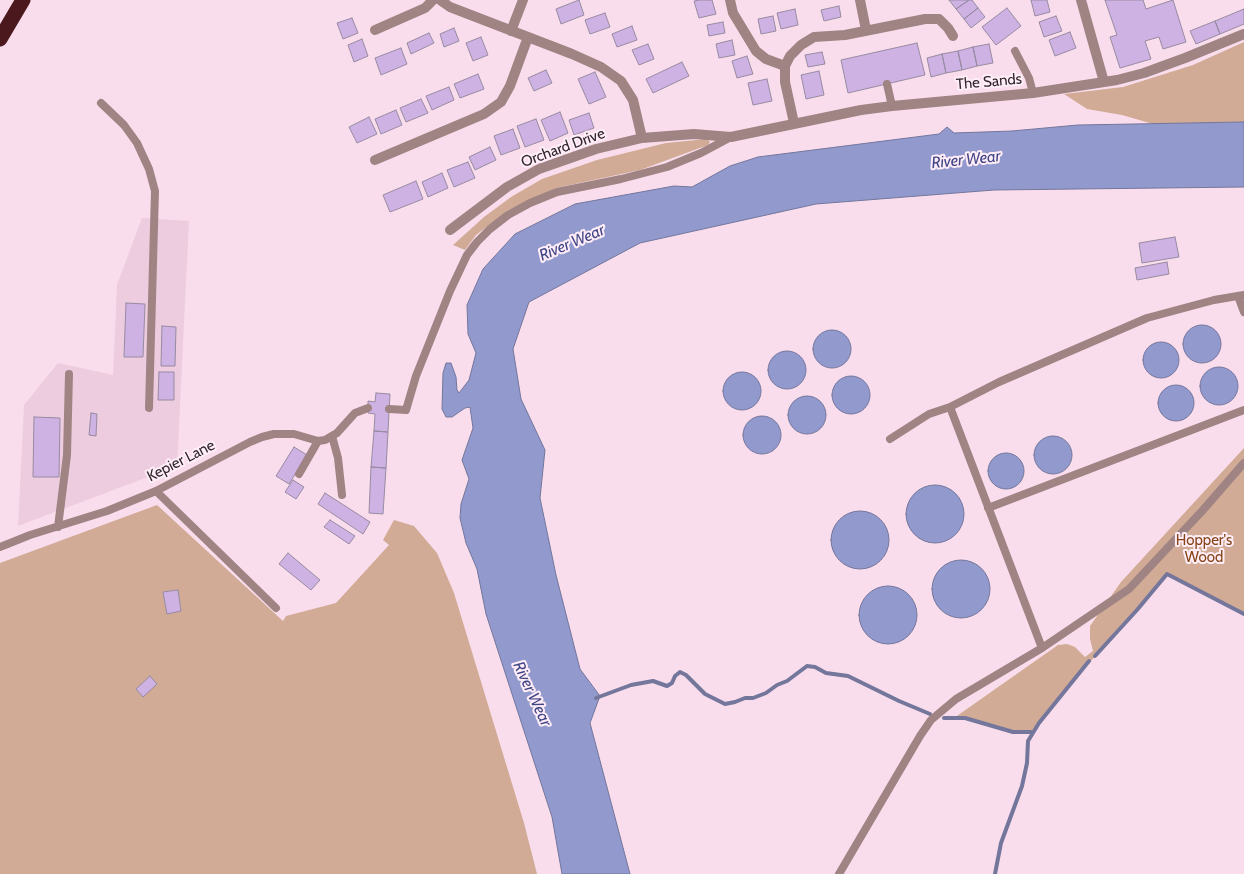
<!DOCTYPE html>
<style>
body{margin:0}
canvas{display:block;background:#f9ddec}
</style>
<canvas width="1244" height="874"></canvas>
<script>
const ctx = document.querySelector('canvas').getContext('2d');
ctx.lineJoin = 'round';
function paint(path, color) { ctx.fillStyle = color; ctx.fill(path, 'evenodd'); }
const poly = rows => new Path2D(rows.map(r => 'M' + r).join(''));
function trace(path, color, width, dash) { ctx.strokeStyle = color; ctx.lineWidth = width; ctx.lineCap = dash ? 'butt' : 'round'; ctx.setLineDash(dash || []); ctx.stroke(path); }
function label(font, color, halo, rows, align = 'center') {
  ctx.font = font + ' Cabin,sans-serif'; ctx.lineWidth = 4; ctx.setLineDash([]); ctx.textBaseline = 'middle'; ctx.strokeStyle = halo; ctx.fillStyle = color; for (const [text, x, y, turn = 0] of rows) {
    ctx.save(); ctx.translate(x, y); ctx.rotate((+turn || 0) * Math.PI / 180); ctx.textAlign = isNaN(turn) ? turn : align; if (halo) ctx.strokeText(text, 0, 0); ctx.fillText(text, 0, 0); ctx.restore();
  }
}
paint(poly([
 [142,218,189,221,177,466,18,526,24,405,58,363,113,375,117,285]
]), '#edccdf');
paint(poly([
 [1244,42,1244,122,1153,124,1122,115,1087,109,1064,94,1123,87,1193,65],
 [707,139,710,142,708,145,640,170,556,188,509,210,476,235,465,250,453,245,484,217,511,197,542,179,597,160,666,143],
 [1244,448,1244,614,1167,574,1137,610,1063,692,1033,732,1013,732,965,718,954,718,1058,645,1067,644,1075,647,1085,657,1093,651,1090,639,1090,626,1121,582],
 [157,505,283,621,286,616,336,603,389,545,383,540,394,520,414,526,437,553,454,593,524,823,537,874,0,874,0,563]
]), '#d1ab96');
const water = poly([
 [1244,122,1244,187,994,190,816,204,640,243,529,302,513,349,521,399,545,450,540,498,556,575,580,669,600,696,590,723,630,874,562,874,552,817,486,614,477,569,466,543,460,518,461,504,469,479,462,460,473,428,470,407,465,408,452,417,446,417,442,409,443,373,446,363,451,363,456,377,457,390,459,393,469,380,476,353,468,334,467,305,483,269,515,234,575,204,674,186,692,187,730,166,758,157,939,134,947,127,954,133,1012,131,1078,125,1244,122],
 '1183 344a19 19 0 1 1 38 0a19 19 0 1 1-38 0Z',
 '813 349a19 19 0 1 1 38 0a19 19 0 1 1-38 0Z',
 '1143 360a18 18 0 1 1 36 0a18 18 0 1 1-36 0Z',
 '768 370a19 19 0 1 1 38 0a19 19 0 1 1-38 0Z',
 '1200 386a19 19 0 1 1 38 0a19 19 0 1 1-38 0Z',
 '723 391a19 19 0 1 1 38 0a19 19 0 1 1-38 0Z',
 '832 395a19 19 0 1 1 38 0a19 19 0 1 1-38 0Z',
 '1158 403a18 18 0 1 1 36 0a18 18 0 1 1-36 0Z',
 '788 415a19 19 0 1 1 38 0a19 19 0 1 1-38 0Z',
 '743 435a19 19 0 1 1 38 0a19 19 0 1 1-38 0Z',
 '1034 455a19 19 0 1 1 38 0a19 19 0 1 1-38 0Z',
 '988 471a18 18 0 1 1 36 0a18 18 0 1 1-36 0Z',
 '906 514a29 29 0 1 1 58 0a29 29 0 1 1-58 0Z',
 '831 540a29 29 0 1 1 58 0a29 29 0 1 1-58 0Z',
 '932 589a29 29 0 1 1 58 0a29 29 0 1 1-58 0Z',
 '859 615a29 29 0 1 1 58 0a29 29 0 1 1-58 0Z'
]);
paint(water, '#9199cd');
trace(water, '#74769c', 1);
trace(poly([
 [1095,656,1137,610,1167,574,1244,614],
 [596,698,631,685,653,681,667,686,672,683,675,676,680,672,686,675,705,694,725,704,735,702,745,698,753,698,766,693,777,685,787,681,807,666,815,667,826,673,848,676,899,701,930,714],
 [944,718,965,718,1013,732,1033,732],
 [995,874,1001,843,1022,786,1027,763,1028,741,1039,723,1089,661]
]), '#74769c', 4);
const building = poly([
 [579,0,584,15,561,24,556,9,579,0],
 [699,0,712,0,716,14,699,18,694,1,699,0],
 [949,0,969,0,956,9,949,0],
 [969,0,972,0,978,8,964,19,956,9,969,0],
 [1031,0,1047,0,1050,12,1035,16,1031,0],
 [1105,0,1143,0,1146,9,1173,0,1186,42,1163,49,1159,37,1145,41,1151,59,1120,68,1110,37,1117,35,1105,0],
 [839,6,841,17,824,21,821,10,839,6],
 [978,8,985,17,971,28,964,19,978,8],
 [1007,8,1021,26,996,45,982,27,1007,8],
 [795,9,798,25,781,29,777,13,795,9],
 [1244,9,1244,24,1220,34,1215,21,1244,9],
 [605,13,610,27,590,34,585,20,605,13],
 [773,16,776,31,761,34,758,19,773,16],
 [1056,16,1062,31,1044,37,1039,22,1056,16],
 [352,18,358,33,343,39,337,23,352,18],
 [1215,21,1220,34,1196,44,1190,31,1215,21],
 [723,22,725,33,709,36,707,25,723,22],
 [632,26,637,40,617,47,612,34,632,26],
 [454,28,459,41,444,47,440,34,454,28],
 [1070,32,1076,48,1055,56,1049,40,1070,32],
 [429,33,434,43,411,54,407,43,429,33],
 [481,37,488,55,473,61,466,43,481,37],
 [362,39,368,56,354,62,348,45,362,39],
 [732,40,735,55,719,58,716,44,732,40],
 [917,43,925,75,848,93,841,60,917,43],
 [648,44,654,59,639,65,632,50,648,44],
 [989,44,993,63,977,66,973,47,989,44],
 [973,47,977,66,962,70,958,51,973,47],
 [401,48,407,64,381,75,375,58,401,48],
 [958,51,962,70,946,73,942,54,958,51],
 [822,52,825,64,808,67,805,55,822,52],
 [942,54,946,73,931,77,927,58,942,54],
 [747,56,753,74,737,78,732,61,747,56],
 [682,62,689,76,653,93,646,79,682,62],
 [546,70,552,83,534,91,528,78,546,70],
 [819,71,824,95,806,99,801,75,819,71],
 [595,72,606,97,589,104,578,79,595,72],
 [478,74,484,89,460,98,454,84,478,74],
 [767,79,772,101,753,105,748,83,767,79],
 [449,87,454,100,432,110,426,96,449,87],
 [421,99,428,113,406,122,400,108,421,99],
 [396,110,402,125,381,134,375,119,396,110],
 [560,112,568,133,550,141,541,120,560,112],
 [589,113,594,128,574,135,569,120,589,113],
 [369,117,377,134,357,143,349,127,369,117],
 [536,119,544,140,525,147,517,126,536,119],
 [513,129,520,148,501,155,494,136,513,129],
 [490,147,496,160,475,170,469,157,490,147],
 [468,162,475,178,454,187,447,170,468,162],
 [442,173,448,188,428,197,422,182,442,173],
 [416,181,423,199,390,212,383,195,416,181],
 [1175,237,1179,257,1142,263,1139,243,1175,237],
 [1167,262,1169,274,1137,280,1135,268,1167,262],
 [126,303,145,304,143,357,124,357,126,303],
 [162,326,176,327,175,366,161,366,162,326],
 [159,372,174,372,174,400,158,400,159,372],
 [376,393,390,394,388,432,374,431,375,414,368,413,368,401,375,402,376,393],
 [91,413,97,414,96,436,89,435,91,413],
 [34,417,60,418,59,477,33,477,34,417],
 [374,431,388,432,386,468,371,467,374,431],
 [294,447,307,455,289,484,276,476,294,447],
 [371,467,386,468,383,514,369,513,371,467],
 [293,480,304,487,296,499,285,492,293,480],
 [325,493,370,522,363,534,318,504,325,493],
 [330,520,355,536,349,544,324,527,330,520],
 [288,553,320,580,311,590,279,564,288,553],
 [178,590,181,611,167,614,163,592,178,590],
 [150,676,157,684,143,697,136,689,150,676]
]);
paint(building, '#ceb2e4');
trace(building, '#978ba1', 1);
trace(poly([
 [1015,51,1029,78,1033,93],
 [887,84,892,106],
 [101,103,124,125,137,143,149,169,155,191,149,408],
 [1238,296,1244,312],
 [950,407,1042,648],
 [389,409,406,410,416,376,450,291,467,255,477,242,490,229,508,215,530,203,557,192,621,179,667,167,701,153,731,137],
 [332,436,338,458,342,495],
 [890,439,929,414,950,407,999,382,1147,318,1214,300,1244,295],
 [299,474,318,441],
 [156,491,276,608],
 [988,508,1244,410],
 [58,527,67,455,69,374],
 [0,547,30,535,107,511,156,491,250,442,262,437,274,434,294,434,318,441,325,440,337,433,355,413,368,408],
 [839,874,920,736,931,720,956,699,1042,648,1129,589,1203,510,1244,463]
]), '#a08484', 8);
trace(poly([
 [440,0,450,7,572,54,601,67,621,81,633,100,642,138],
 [730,0,733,13,756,51,766,59,785,66],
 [860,0,866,30],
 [1081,0,1104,82],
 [375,30,425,8,433,0],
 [511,31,523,0],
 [794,123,785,82,785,66,790,56,801,45,814,37,845,35,925,19,939,19,948,28,953,36],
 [375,160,484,114,501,102,510,86,528,37],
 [450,230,507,187,539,169,596,149,642,138,694,134,731,137,861,110,892,106,1033,93,1117,80,1144,73,1185,58,1244,34]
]), '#a08484', 10);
trace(poly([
 [0,39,23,0]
]), '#4a181d', 15);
label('15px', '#2f252b', '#ffeef7', [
 ["The Sands",989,82,-5],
 ["Orchard Drive",563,148,-20],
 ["Kepier Lane",181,461,-27]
]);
label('15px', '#854317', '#ffeef7', [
 ["Hopper's",1204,541],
 ["Wood",1204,558]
]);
label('italic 16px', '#404686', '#ffeef7', [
 ["River Wear",966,160,-6],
 ["River Wear",572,243,-23],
 ["River Wear",532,694,65]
]);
</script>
